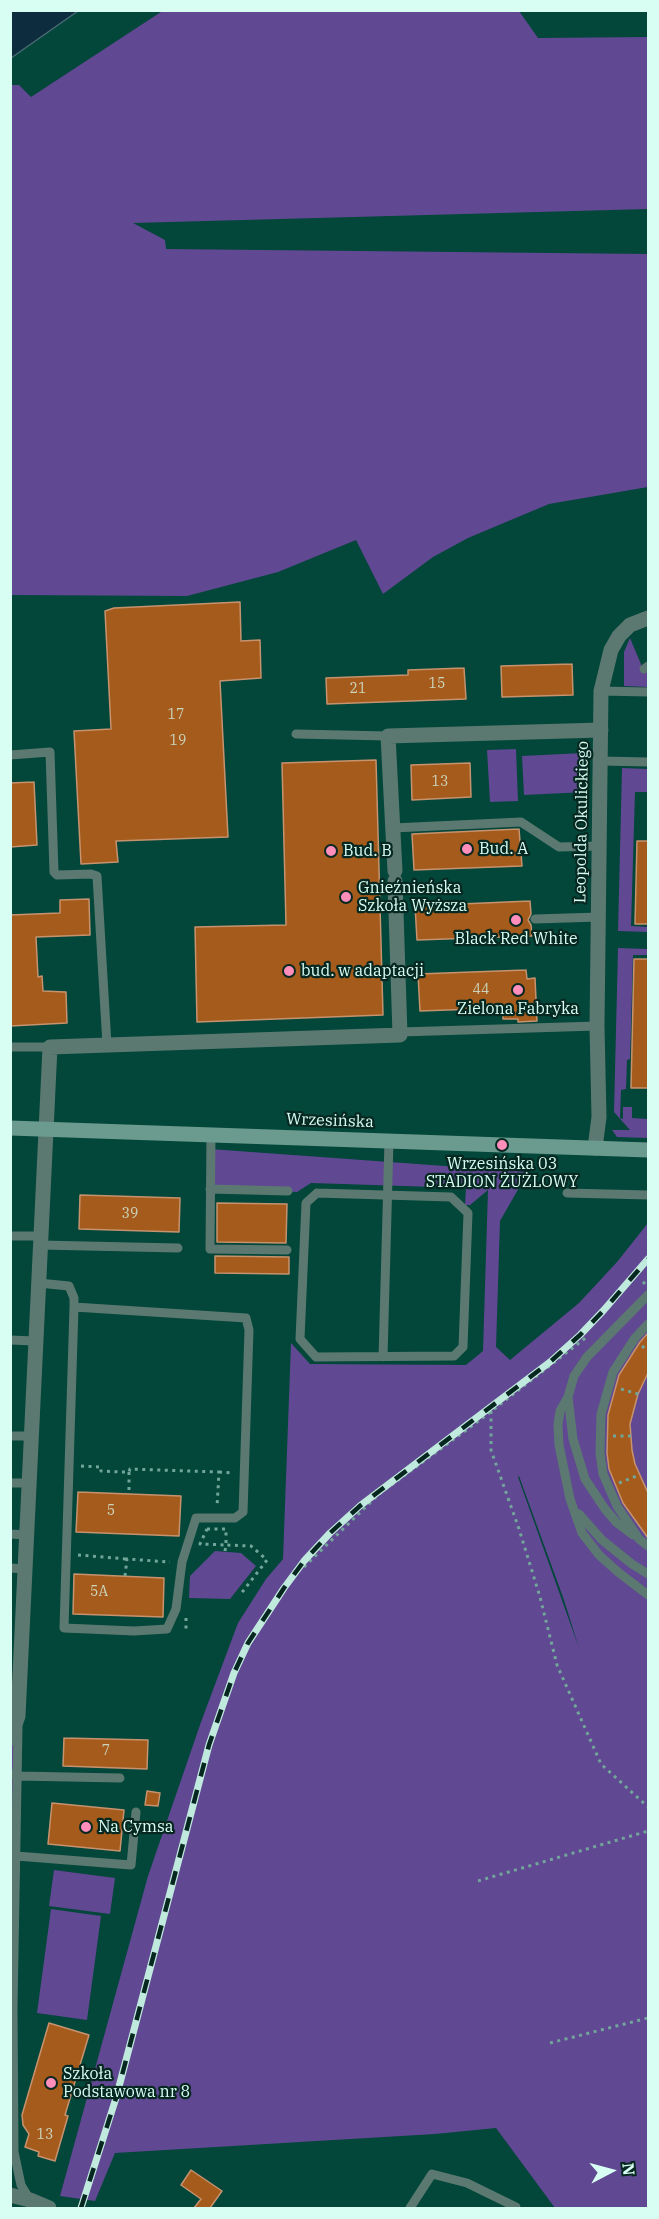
<!DOCTYPE html>
<meta charset="utf-8">
<style>
body{margin:0}
#map{position:relative;width:659px;height:2219px;overflow:hidden;background:#03463a;font-family:"IBM Plex Serif",serif}
canvas{display:block}
.frame{position:absolute;inset:0;border:12px solid #d8fdf2;pointer-events:none}
.north{position:absolute;left:581px;top:2141px;width:60px;height:60px;-webkit-text-stroke:4px #072821;paint-order:stroke;rotate:84deg;font-size:16px;font-weight:700;line-height:24px;text-align:center;color:#d8fdf2}
.north::after{content:'';display:block;margin:auto;width:21px;height:27px;background:#d8fdf2;clip-path:polygon(50% 0,100% 100%,50% 72%,0 100%)}
</style>
<div id="map">
<canvas width="659" height="2219"></canvas>
<div class="frame"></div>
<div class="north">N</div>
</div>
<script>
const ctx = document.querySelector('canvas').getContext('2d');
ctx.lineJoin = 'round';
function paint(path, color) { ctx.fillStyle = color; ctx.fill(path, 'evenodd'); }
const poly = rows => new Path2D(rows.map(r => 'M' + r).join(''));
function trace(path, color, width, dash) { ctx.strokeStyle = color; ctx.lineWidth = width; ctx.lineCap = dash ? 'butt' : 'round'; ctx.setLineDash(dash || []); ctx.stroke(path); }
function label(font, color, halo, rows, align = 'center') {
  ctx.font = font + ' "IBM Plex Serif",serif'; ctx.lineWidth = 4.5; ctx.setLineDash([]); ctx.textBaseline = 'middle'; ctx.strokeStyle = halo; ctx.fillStyle = color; for (const [text, x, y, turn = 0] of rows) {
    ctx.save(); ctx.translate(x, y); ctx.rotate((+turn || 0) * Math.PI / 180); ctx.textAlign = isNaN(turn) ? turn : align; if (halo) ctx.strokeText(text, 0, 0); ctx.fillText(text, 0, 0); ctx.restore();
  }
}
paint(poly([
 [164,10,519,11,538,38,648,37,648,209,133,223,165,240,166,249,648,254,648,487,549,504,468,538,433,557,383,594,356,540,278,572,187,596,11,595,11,85,19,85,31,97],
 [630,638,643,669,648,666,648,687,624,686,624,652],
 [516,749,518,801,490,802,487,750],
 [583,753,586,792,524,795,522,756],
 [622,768,648,769,648,792,635,792,631,926,648,927,648,932,618,931],
 [618,948,648,949,648,955,633,955,630,1059,627,1060,626,1089,621,1090,620,1118,623,1119,623,1107,632,1107,632,1118,648,1119,648,1138,617,1137,612,1130,630,1130,614,1112],
 [210,1149,528,1172,500,1221,496,1347,510,1360,579,1303,617,1262,648,1223,648,2208,555,2208,496,2128,435,2134,115,2153,95,2201,60,2196,148,1876,201,1722,238,1623,266,1579,283,1559,291,1343,310,1364,466,1365,483,1351,488,1190,470,1205,465,1205,466,1188,311,1183,297,1192,210,1189],
 [519,1476,564,1600,579,1648,518,1477],
 [215,1551,241,1553,256,1566,230,1599,189,1598,190,1576],
 [18,1716,16,1831,11,1834,11,1739],
 [54,1870,115,1878,110,1914,49,1906],
 [51,1909,101,1916,87,2020,37,2013]
]), '#604892');
const water = poly([
 [11,10,78,10,78,11,11,58,11,10]
]);
paint(water, '#0d2d3e');
trace(water, '#4a6b74', 1.5);
const building = poly([
 [240,602,241,641,260,640,261,678,220,681,228,837,116,841,118,862,81,864,74,731,111,729,105,611,114,608,240,602],
 [572,664,573,695,502,697,501,666,572,664],
 [464,668,466,699,327,704,326,678,408,675,408,670,464,668],
 [376,760,383,1015,197,1022,195,927,286,925,282,763,376,760],
 [470,763,471,797,412,800,411,765,470,763],
 [34,782,37,845,10,847,10,783,34,782],
 [519,829,522,866,414,870,412,834,519,829],
 [637,841,648,841,648,924,635,924,637,841],
 [89,899,90,935,36,937,38,977,42,976,43,991,66,992,67,1023,10,1026,10,915,60,913,60,900,89,899],
 [530,901,531,914,528,920,531,925,532,936,417,940,415,906,530,901],
 [634,959,648,959,648,1088,631,1088,634,959],
 [526,970,527,979,535,978,537,1021,518,1022,518,1019,503,1019,503,1008,420,1011,418,974,526,970],
 [80,1195,180,1198,179,1232,79,1229,80,1195],
 [217,1203,287,1204,286,1243,217,1242,217,1203],
 [215,1256,289,1257,289,1274,215,1273,215,1256],
 [648,1333,648,1373,638,1394,630,1424,632,1450,635,1464,648,1493,648,1538,623,1503,609,1469,607,1453,608,1415,619,1375,640,1342,648,1333],
 [78,1492,181,1496,179,1536,76,1532,78,1492],
 [74,1574,164,1578,163,1617,73,1614,74,1574],
 [64,1738,148,1740,147,1769,63,1766,64,1738],
 [147,1791,160,1793,158,1806,145,1805,147,1791],
 [52,1803,124,1810,120,1851,48,1844,52,1803],
 [49,2023,89,2035,65,2115,68,2116,55,2161,38,2156,39,2152,25,2147,29,2134,23,2125,22,2115,49,2023],
 [191,2170,222,2191,210,2208,194,2208,201,2199,181,2185,191,2170]
]);
paint(building, '#a45b1b');
trace(building, '#c7936f', 1.5);
trace(poly([
 [643,1284,648,1278],
 [642,1346,648,1351],
 [621,1389,638,1394],
 [491,1411,491,1450,519,1529,540,1597,557,1665,601,1764,648,1807],
 [613,1436,632,1436],
 [81,1466,101,1467,101,1471,122,1472,129,1472,130,1469,219,1472,217,1507],
 [129,1472,129,1494],
 [219,1472,232,1473],
 [619,1483,639,1475],
 [207,1529,226,1529,226,1545,200,1544,207,1529],
 [225,1551,226,1545,251,1546,267,1560,240,1595],
 [78,1555,127,1559],
 [304,1567,379,1494,480,1420,588,1336],
 [125,1576,127,1559,170,1562],
 [186,1618,186,1629],
 [478,1881,648,1831],
 [550,2043,648,2018]
]), '#72a69a', 3, [3, 4.5]);
trace(poly([
 [644,669,648,666],
 [601,691,648,692],
 [296,734,388,736],
 [10,755,50,752,54,872,57,875,91,874,97,876,107,1045],
 [601,761,648,762],
 [393,828,521,822,559,847,600,846],
 [535,919,599,917],
 [400,1032,597,1026],
 [10,1047,50,1047],
 [211,1135,210,1249,287,1250],
 [210,1189,288,1191],
 [317,1193,451,1197,468,1213,463,1347,454,1356,316,1357,300,1339,306,1203,317,1193],
 [567,1193,648,1195],
 [10,1236,40,1236],
 [40,1245,178,1248],
 [38,1283,69,1286,74,1298,74,1307,246,1318,249,1330,243,1512,235,1518,196,1518,182,1562,176,1609,167,1629,134,1631,64,1628,74,1307],
 [648,1295,587,1357,574,1376,568,1397,560,1411,558,1425,559,1445,570,1499,582,1533,599,1555,618,1572,648,1595],
 [648,1324,635,1338,613,1372,601,1414,600,1453,603,1474,617,1506,639,1539,648,1546],
 [10,1340,35,1341],
 [383,1357,389,1141],
 [568,1397,573,1439,585,1479,605,1509,617,1523,633,1535],
 [10,1436,31,1436],
 [10,1483,29,1483],
 [579,1514,602,1540,632,1564,648,1574],
 [10,1534,27,1535],
 [10,1568,25,1569],
 [18,1727,13,2008,14,2152,21,2185,30,2200],
 [10,1773,17,1776,120,1778],
 [16,1856,131,1865,136,1812],
 [410,2208,432,2174,467,2183,516,2207]
]), '#5b7971', 9);
trace(poly([
 [395,871,388,736,601,730],
 [595,1148,599,1117,597,1026,601,691,611,650,619,636,630,625,648,618],
 [10,1739,18,1716,50,1047,400,1035,395,881],
 [10,2195,30,2200,49,2208]
]), '#5b7971', 15);
trace(poly([
 [10,1128,648,1150]
]), '#6b9a8e', 15);
const rail = poly([
 [81,2208,116,2098,209,1745,234,1673,248,1643,284,1588,304,1561,330,1533,361,1505,550,1362,580,1335,603,1311,648,1259]
]);
trace(rail, '#c1eade', 7);
trace(rail, '#072821', 4.5, [14]);
for (const [x, y, r, color] of [
 [467,849,6,"#ff8eba"],
 [331,851,6,"#ff8eba"],
 [346,897,6,"#ff8eba"],
 [516,920,6,"#ff8eba"],
 [289,971,6,"#ff8eba"],
 [518,990,6,"#ff8eba"],
 [502,1145,6,"#ff8eba"],
 [86,1827,6,"#ff8eba"],
 [51,2083,6,"#ff8eba"]
]) { const dot = new Path2D(); dot.arc(x, y, r, 0, 2 * Math.PI); ctx.fillStyle = color; ctx.fill(dot); trace(dot, '#072821', 2); }
label('14px', '#cbd4bc', null, [
 ["15",437,684],
 ["21",358,689],
 ["17",176,715],
 ["19",178,741],
 ["13",440,782],
 ["44",481,990],
 ["39",130,1214],
 ["5",111,1511],
 ["5A",99,1592],
 ["7",106,1751],
 ["13",45,2135]
]);
label('16px', '#d8fdf2', '#072821', [
 ["Leopolda Okulickiego",582,822,-89],
 ["Wrzesińska",330,1121,2]
]);
label('16px', '#d8fdf2', '#072821', [
 ["Bud. A",479,849],
 ["Bud. B",343,851],
 ["Gnieźnieńska",358,888],
 ["Szkoła Wyższa",358,906],
 ["Black Red White",516,939,"center"],
 ["bud. w adaptacji",301,971],
 ["Zielona Fabryka",518,1009,"center"],
 ["Wrzesińska 03",502,1164,"center"],
 ["STADION ŻUŻLOWY",502,1182,"center"],
 ["Na Cymsa",98,1827],
 ["Szkoła",63,2074],
 ["Podstawowa nr 8",63,2092]
], 'left');
</script>
